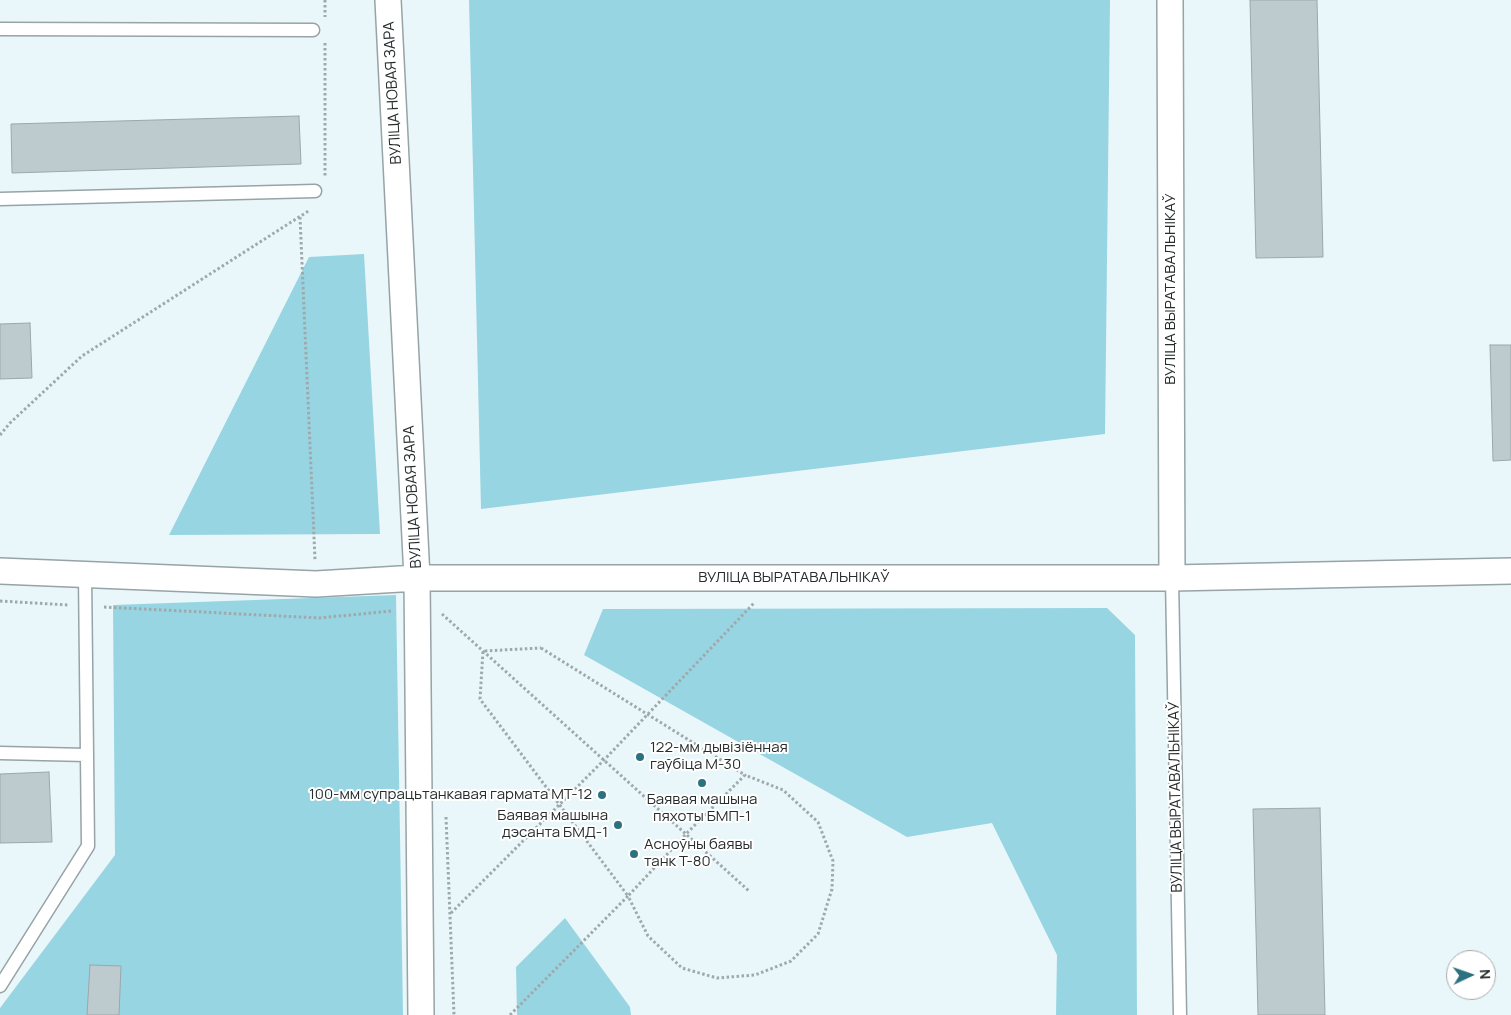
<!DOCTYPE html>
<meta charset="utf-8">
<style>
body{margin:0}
#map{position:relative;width:1511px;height:1015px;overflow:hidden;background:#eaf7fa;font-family:Manrope,sans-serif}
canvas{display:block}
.north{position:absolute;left:1446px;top:950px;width:50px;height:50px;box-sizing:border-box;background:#fff;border:1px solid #a9abab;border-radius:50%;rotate:87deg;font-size:14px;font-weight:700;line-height:20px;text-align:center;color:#272c2d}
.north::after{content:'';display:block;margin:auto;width:18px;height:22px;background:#2b717f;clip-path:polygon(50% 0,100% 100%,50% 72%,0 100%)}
</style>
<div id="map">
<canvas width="1511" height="1015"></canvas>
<div class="north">N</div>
</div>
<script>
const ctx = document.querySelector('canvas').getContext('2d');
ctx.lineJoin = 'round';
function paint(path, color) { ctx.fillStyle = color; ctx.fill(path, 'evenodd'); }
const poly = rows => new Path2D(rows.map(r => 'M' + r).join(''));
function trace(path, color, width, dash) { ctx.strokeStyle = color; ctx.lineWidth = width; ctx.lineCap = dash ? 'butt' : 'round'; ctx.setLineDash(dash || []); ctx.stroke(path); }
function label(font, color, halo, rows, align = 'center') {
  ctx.font = font + ' Manrope,sans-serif'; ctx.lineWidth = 4; ctx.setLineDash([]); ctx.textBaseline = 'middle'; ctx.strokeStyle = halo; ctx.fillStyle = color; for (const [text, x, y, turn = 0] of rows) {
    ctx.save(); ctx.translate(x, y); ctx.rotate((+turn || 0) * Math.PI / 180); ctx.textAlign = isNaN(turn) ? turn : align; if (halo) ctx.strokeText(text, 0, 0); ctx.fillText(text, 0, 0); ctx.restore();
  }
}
paint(poly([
 [469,0,1110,0,1105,434,481,509],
 [364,254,380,534,169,535,309,257],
 [396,595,403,1015,0,1015,0,1008,115,855,113,605],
 [1107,608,1135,635,1137,1015,1056,1015,1057,955,992,823,907,837,584,655,603,609],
 [565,918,630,1007,631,1015,517,1015,516,967]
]), '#97d5e2');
const building = poly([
 [1250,0,1317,0,1323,257,1256,258,1250,0],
 [299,116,301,164,12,173,11,124,299,116],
 [30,323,32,378,0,379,0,324,30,323],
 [1490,345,1511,345,1511,460,1493,461,1490,345],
 [49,772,52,842,0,843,0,774,49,772],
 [1320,808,1325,1015,1258,1015,1253,809,1320,808],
 [90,965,121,966,119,1015,87,1015,90,965]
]);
paint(building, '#becbce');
trace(building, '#9ba7aa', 1);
const lane = poly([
 [0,29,313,30],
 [0,199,315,191],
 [1172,578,1180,1015],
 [0,753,87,755],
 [0,986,88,846,85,574]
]);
const street = poly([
 [1170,0,1172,578],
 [0,571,316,584,417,578,388,0],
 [421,1015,417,578,1172,578,1511,571]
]);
trace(lane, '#97a3a6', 15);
trace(street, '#97a3a6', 28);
trace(poly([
 [325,0,325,17],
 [325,43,325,177],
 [300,217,315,560],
 [0,435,10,423,82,356,310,210],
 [0,601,68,605],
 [104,607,319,618,392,611],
 [442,614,749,891],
 [541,648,745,775,686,834,628,896,480,699,483,651,541,648],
 [446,817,454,1015],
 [451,913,604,760,755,602],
 [510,1015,628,896,648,936,682,968,717,978,755,975,791,961,818,934,832,889,833,861,818,822,783,790,745,775]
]), '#9fa9ab', 3, [2.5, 2.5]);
trace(lane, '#fff', 12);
trace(street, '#fff', 25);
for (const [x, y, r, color] of [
 [640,757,5,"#2b717f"],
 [702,783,5,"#2b717f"],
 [602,795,5,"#2b717f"],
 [618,825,5,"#2b717f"],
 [634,854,5,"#2b717f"]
]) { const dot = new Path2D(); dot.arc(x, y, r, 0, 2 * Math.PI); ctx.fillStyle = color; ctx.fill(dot); trace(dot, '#fff', 2); }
label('15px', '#272c2d', '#fff', [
 ["ВУЛІЦА НОВАЯ ЗАРА",393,93,-93],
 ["ВУЛІЦА ВЫРАТАВАЛЬНІКАЎ",1171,289,-90],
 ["ВУЛІЦА НОВАЯ ЗАРА",413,497,-93],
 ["ВУЛІЦА ВЫРАТАВАЛЬНІКАЎ",794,578],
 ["ВУЛІЦА ВЫРАТАВАЛЬНІКАЎ",1176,797,-91]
]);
label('15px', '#272c2d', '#fff', [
 ["122-мм дывізіённая",650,748],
 ["гаўбіца М-30",650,765],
 ["100-мм супрацьтанкавая гармата МТ-12",592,795,"right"],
 ["Баявая машына",702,800,"center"],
 ["пяхоты БМП-1",702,817,"center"],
 ["Баявая машына",608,816,"right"],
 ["дэсанта БМД-1",608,833,"right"],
 ["Асноўны баявы",644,845],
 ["танк Т-80",644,862]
], 'left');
</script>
